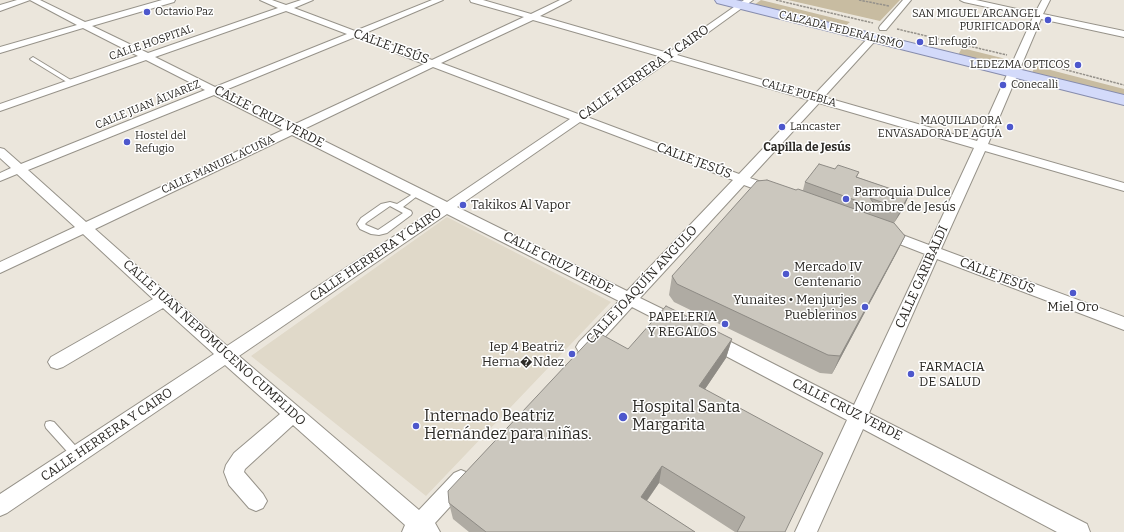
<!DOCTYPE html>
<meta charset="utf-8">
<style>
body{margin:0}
canvas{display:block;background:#ebe6dc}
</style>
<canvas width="1124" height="532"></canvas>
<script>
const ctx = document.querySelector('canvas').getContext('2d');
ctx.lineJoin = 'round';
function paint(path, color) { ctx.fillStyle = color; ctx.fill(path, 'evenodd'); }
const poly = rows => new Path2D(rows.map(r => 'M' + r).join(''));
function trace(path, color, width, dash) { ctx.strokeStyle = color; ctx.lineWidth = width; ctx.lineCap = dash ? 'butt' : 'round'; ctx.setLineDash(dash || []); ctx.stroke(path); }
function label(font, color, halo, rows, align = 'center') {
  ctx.font = font + ' Bitter,serif'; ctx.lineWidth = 3; ctx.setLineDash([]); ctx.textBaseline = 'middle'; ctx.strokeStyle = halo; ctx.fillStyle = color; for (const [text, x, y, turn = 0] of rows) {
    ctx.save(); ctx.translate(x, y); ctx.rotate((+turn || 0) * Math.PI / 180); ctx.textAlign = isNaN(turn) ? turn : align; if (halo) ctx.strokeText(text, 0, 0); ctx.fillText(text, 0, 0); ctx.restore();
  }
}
paint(poly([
 [447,217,611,302,426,496,251,356]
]), '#e0d9c9');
paint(poly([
 [761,0,850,22,844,27,754,5],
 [788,0,900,0,880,21],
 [962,48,1002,58,1004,59,1001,65,958,55],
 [1035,66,1124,89,1124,96,1032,73]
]), '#c8bca1');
const lane = poly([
 [33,57,74,82,75,83,70,84,31,60,30,59,33,57],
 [419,190,421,191,422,192,421,193,403,207,411,211,412,213,411,215,387,233,379,235,371,234,360,229,357,224,361,218,381,204,390,202,397,204,419,190],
 [390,206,403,213,378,230,366,225,365,224,367,222,390,206],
 [50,421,54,422,81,452,82,455,81,458,77,460,73,458,46,428,45,425,46,422,50,421]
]);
const street = poly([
 [17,0,40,0,85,22,162,0,175,0,174,2,92,26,148,53,278,8,260,0,272,0,286,5,301,0,313,0,294,8,355,31,432,0,443,0,363,34,432,60,524,17,471,2,470,0,483,0,531,14,560,0,571,0,540,16,668,53,744,0,753,0,677,55,814,95,869,37,875,37,877,39,875,41,824,97,977,141,1033,17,964,2,960,0,976,0,1035,13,1042,0,1050,0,1043,14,1124,31,1124,37,1041,19,988,144,1124,183,1124,191,985,151,941,249,1124,317,1124,330,937,259,869,413,1087,524,1090,532,1057,532,863,429,817,532,795,532,847,420,705,345,703,340,705,335,711,334,717,335,854,405,925,254,879,236,877,233,879,230,884,228,929,245,974,148,819,103,750,178,778,188,780,191,778,194,768,194,744,185,640,298,683,319,685,323,683,327,677,329,671,327,632,307,591,352,585,354,579,352,576,347,579,342,619,301,447,214,239,356,419,510,454,473,461,470,468,473,471,480,468,487,435,523,440,532,402,532,405,525,293,425,245,469,244,472,263,494,267,501,263,508,256,511,249,508,229,485,224,472,226,465,234,453,280,414,225,365,7,513,0,516,0,494,214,354,163,308,63,367,57,369,51,367,48,362,51,357,153,299,83,234,0,273,0,262,75,227,17,174,0,181,0,173,11,168,0,158,0,148,4,149,21,164,205,90,146,60,0,111,0,104,138,56,83,28,0,53,0,47,77,25,30,0,0,11,0,5,17,0],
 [286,11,347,34,215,87,155,57,286,11],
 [533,20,662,57,578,114,441,63,533,20],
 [355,37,424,64,293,125,223,91,355,37],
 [671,60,809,100,739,174,587,117,671,60],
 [433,67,570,119,447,202,302,130,433,67],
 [214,95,283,130,86,222,28,170,214,95],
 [580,122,733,180,627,291,457,207,580,122],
 [292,135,437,208,227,346,95,229,292,135],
 [903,0,911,0,886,30,880,30,879,28,880,26,903,0]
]);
const primary = poly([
 [715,0,736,0,1124,95,1124,105,717,3,715,0]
]);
trace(lane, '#97938a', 2);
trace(street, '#97938a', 2);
trace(primary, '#868cad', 2);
trace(poly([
 [776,0,873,23],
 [859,0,889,6],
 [897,29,1007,55],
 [1032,61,1124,85]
]), '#95918a', 1.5, [2.5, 1]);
paint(lane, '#fff');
paint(street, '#fff');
paint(primary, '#d3dafa');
paint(poly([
 [835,169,859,172,857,177,909,195,903,209,894,223,905,236,896,254,832,374,820,373,674,302,669,295,672,276,796,190,803,190,805,182],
 [732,339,726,358,705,389,785,532,735,532,659,483,647,501,695,532,469,532,453,519,449,503,628,349]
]), '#afaba3');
paint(poly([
 [909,195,903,209,894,223,901,209],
 [905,236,896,254,832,374,840,356],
 [732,339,726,358,695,404,699,386],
 [662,466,659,483,638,513,641,497]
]), '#8e8b85');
const building = poly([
 [819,164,835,169,838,165,859,172,856,177,909,195,901,209,870,198,877,208,805,182,819,164],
 [767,180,796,190,798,189,894,223,905,236,840,356,828,355,677,284,672,276,757,181,767,180],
 [666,306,732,339,699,386,823,453,785,532,737,532,745,517,662,466,641,497,695,532,486,532,449,503,448,491,597,332,628,349,666,306]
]);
paint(building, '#cbc7be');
trace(building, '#8e8b85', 1);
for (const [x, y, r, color] of [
 [147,12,4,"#4d57cc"],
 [1048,20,4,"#4d57cc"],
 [920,42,4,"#4d57cc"],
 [1078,65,4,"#4d57cc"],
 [1003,85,4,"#4d57cc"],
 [782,127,4,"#4d57cc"],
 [1010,127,4,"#4d57cc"],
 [127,142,4,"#4d57cc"],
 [846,199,4,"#4d57cc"],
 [463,205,4,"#4d57cc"],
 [786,274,4,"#4d57cc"],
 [1073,293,4,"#4d57cc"],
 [865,307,4,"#4d57cc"],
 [725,324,4,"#4d57cc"],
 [572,354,4,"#4d57cc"],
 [911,374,4,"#4d57cc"],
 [623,417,5,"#4d57cc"],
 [416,426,4,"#4d57cc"]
]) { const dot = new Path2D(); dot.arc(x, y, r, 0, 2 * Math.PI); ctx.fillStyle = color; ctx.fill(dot); trace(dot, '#fff', 1.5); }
label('11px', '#2c2a26', '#fff', [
 ["Octavio Paz",155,12],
 ["SAN MIGUEL ARCANGEL",1040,14,"right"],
 ["PURIFICADORA",1040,27,"right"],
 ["El refugio",928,42],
 ["LEDEZMA OPTICOS",1070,65,"right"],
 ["Conecalli",1011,85],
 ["MAQUILADORA",1002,121,"right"],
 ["ENVASADORA DE AGUA",1002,134,"right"],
 ["Lancaster",790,127],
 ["Hostel del",135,136],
 ["Refugio",135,149]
], 'left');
label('11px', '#2c2a26', '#fff', [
 ["CALZADA FEDERALISMO",841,30,14],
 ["CALLE HOSPITAL",151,43,-19],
 ["CALLE PUEBLA",799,93,16],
 ["CALLE JUAN ÁLVAREZ",148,105,-22],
 ["CALLE MANUEL ACUÑA",218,165,-25]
]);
label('bold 12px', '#2c2a26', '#fff', [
 ["Capilla de Jesús",807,148]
]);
label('13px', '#2c2a26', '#fff', [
 ["CALLE JESÚS",391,47,20],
 ["CALLE HERRERA Y CAIRO",644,73,-35],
 ["CALLE CRUZ VERDE",269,117,27],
 ["CALLE JESÚS",694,161,21],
 ["CALLE HERRERA Y CAIRO",376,255,-34],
 ["CALLE CRUZ VERDE",558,263,27],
 ["CALLE JESÚS",997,276,21],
 ["CALLE GARIBALDI",922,277,-66],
 ["CALLE JOAQUÍN ANGULO",642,285,-47],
 ["CALLE JUAN NEPOMUCENO CUMPLIDO",214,343,42],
 ["CALLE CRUZ VERDE",847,410,27],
 ["CALLE HERRERA Y CAIRO",107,435,-34]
]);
label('13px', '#2c2a26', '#fff', [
 ["Parroquia Dulce",854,192],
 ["Nombre de Jesús",854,207],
 ["Takikos Al Vapor",471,205],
 ["Mercado IV",794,267],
 ["Centenario",794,282],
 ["Yunaites • Menjurjes",857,300,"right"],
 ["Pueblerinos",857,315,"right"],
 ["Miel Oro",1073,307,"center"],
 ["PAPELERIA",717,317,"right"],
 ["Y REGALOS",717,332,"right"],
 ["Iep 4 Beatriz",564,347,"right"],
 ["Herna�Ndez",564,362,"right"],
 ["FARMACIA",919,367],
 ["DE SALUD",919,382]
], 'left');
label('16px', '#2c2a26', '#fff', [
 ["Hospital Santa",632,408],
 ["Margarita",632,426],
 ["Internado Beatriz",424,417],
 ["Hernández para niñas.",424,435]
], 'left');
</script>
